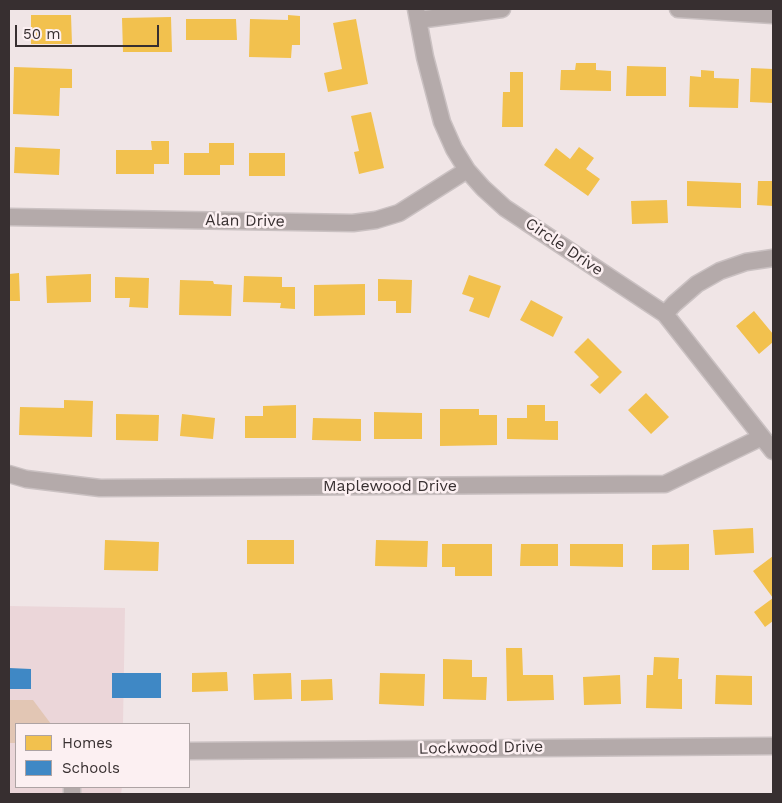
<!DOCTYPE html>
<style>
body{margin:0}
#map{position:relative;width:782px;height:803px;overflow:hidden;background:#f0e5e6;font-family:"Work Sans",sans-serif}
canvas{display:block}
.frame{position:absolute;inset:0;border:10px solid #372f30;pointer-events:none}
.legend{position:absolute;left:15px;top:723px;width:175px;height:65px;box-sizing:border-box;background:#fcf0f2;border:1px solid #ada3a4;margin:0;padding:6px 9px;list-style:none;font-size:15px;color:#372f30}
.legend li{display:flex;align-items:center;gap:10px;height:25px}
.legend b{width:25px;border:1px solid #ada3a4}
.scale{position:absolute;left:15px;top:25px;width:144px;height:22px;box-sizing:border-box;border:2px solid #372f30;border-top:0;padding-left:6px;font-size:15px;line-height:18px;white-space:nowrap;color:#372f30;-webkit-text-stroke:4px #fcf0f2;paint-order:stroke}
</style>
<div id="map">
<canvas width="782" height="803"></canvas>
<div class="frame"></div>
<ul class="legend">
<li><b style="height:14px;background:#f2c14e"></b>Homes</li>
<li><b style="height:14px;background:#3f88c5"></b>Schools</li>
</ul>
<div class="scale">50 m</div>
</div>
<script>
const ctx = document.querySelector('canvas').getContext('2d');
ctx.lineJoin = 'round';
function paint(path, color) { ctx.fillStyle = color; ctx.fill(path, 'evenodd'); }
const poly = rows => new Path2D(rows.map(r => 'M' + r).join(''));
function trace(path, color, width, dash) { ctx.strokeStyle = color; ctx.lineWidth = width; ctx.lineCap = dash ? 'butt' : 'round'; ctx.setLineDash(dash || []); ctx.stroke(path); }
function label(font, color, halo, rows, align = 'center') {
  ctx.font = font + ' "Work Sans",sans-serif'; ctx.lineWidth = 5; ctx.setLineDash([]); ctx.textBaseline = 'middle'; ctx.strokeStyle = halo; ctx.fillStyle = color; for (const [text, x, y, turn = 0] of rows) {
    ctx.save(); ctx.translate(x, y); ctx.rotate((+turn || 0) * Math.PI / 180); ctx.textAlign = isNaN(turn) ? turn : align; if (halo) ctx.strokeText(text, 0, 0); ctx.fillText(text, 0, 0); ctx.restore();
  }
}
paint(poly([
 [9,606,125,608,123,724,16,724,16,787,122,787,121,794,9,794]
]), '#ebd6d9');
paint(poly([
 [10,700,33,700,51,724,16,724,16,743,10,743]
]), '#e2c6b4');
paint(poly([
 [31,15,71,15,72,44,31,44],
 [288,15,300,16,300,45,292,45,291,58,249,57,250,19,288,20],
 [171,17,172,52,123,52,122,18],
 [186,19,236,19,237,40,186,40],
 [356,19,368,84,328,92,324,73,342,69,333,23],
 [576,63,596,63,596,70,611,71,611,91,560,90,561,70,575,70],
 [627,66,666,67,666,96,626,96],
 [14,67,72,69,72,88,60,88,59,116,13,114],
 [751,68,773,69,773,103,750,102],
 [701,70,714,71,714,78,739,79,738,108,689,107,690,76,701,77],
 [510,72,523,72,523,127,502,127,503,92,510,92],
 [371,112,384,168,359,174,354,152,359,151,351,116],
 [151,141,169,141,169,164,154,164,154,174,116,174,116,150,152,150],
 [209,143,234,143,234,165,220,165,220,175,184,175,184,153,209,153],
 [15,147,60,149,59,175,14,173],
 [579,147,594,158,586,169,600,179,588,196,544,165,556,148,570,159],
 [249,153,285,153,285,176,249,176],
 [687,181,741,183,741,208,687,206],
 [758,181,773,181,773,206,757,205],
 [667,200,668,223,632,224,631,201],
 [19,273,20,301,9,301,9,274],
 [91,274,91,302,47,303,46,276],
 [469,275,501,286,489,318,469,311,474,298,462,294],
 [244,276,282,277,282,287,295,287,295,309,280,308,281,303,243,302],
 [115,277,149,278,148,308,129,307,130,298,115,298],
 [378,279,412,280,411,313,396,313,396,301,378,301],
 [180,280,213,281,214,284,232,285,231,316,179,315],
 [365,284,365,315,314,316,314,285],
 [531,300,563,317,553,337,520,320],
 [754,311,773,334,773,342,759,354,736,326],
 [588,338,622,372,600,394,590,385,599,377,574,352],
 [646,393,669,417,651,434,628,410],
 [64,400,93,401,92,437,19,435,20,407,64,408],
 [296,405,296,438,245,438,245,416,263,416,263,406],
 [527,405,545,405,545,421,558,421,558,440,507,439,507,418,527,418],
 [440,409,479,409,479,415,497,415,497,445,440,446],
 [374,412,422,413,422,439,374,439],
 [116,414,159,415,158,441,116,440],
 [182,414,215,418,213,439,180,436],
 [313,418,361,419,361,441,312,440],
 [753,528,754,553,715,555,713,530],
 [105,540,159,542,158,571,104,570],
 [247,540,294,540,294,564,247,564],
 [376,540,428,541,427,567,375,566],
 [442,544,492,544,492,576,455,576,455,567,442,567],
 [521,544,558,544,558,566,520,566],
 [570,544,623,544,623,567,570,566],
 [689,544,689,570,652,570,652,545],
 [773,556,773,598,753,571],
 [773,598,773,621,765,627,754,612],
 [506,648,522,648,523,675,553,675,554,700,507,701],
 [654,657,679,658,678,679,682,679,682,709,646,708,647,675,653,675],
 [443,659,472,660,472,677,487,677,486,700,443,699],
 [227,672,228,691,192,692,192,673],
 [291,673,292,699,254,700,253,674],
 [380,673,425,674,424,706,379,704],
 [620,675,621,704,584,705,583,677],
 [716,675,752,676,752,705,715,704],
 [332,679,333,700,301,701,301,680]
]), '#f2c14e');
paint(poly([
 [9,668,31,669,31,689,9,689],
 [112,673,161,673,161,698,112,698]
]), '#3f88c5');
const street = poly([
 [416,9,425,57,442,122,454,149,467,170,483,188,505,208,665,314,773,451],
 [678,9,773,15],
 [418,20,502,9],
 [9,217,353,223,376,220,399,213,467,170],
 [665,314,674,304,697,284,720,271,746,262,773,258],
 [9,474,26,479,100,488,665,484,762,437],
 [189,751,773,746],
 [72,794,72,787]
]);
trace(street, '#cac1c2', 19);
trace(street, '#b4aaaa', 16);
label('16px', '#372f30', '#fcf0f2', [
 ["Alan Drive",245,221,1],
 ["Circle Drive",564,247,34],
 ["Maplewood Drive",390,486],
 ["Lockwood Drive",481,748,-1]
]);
</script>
